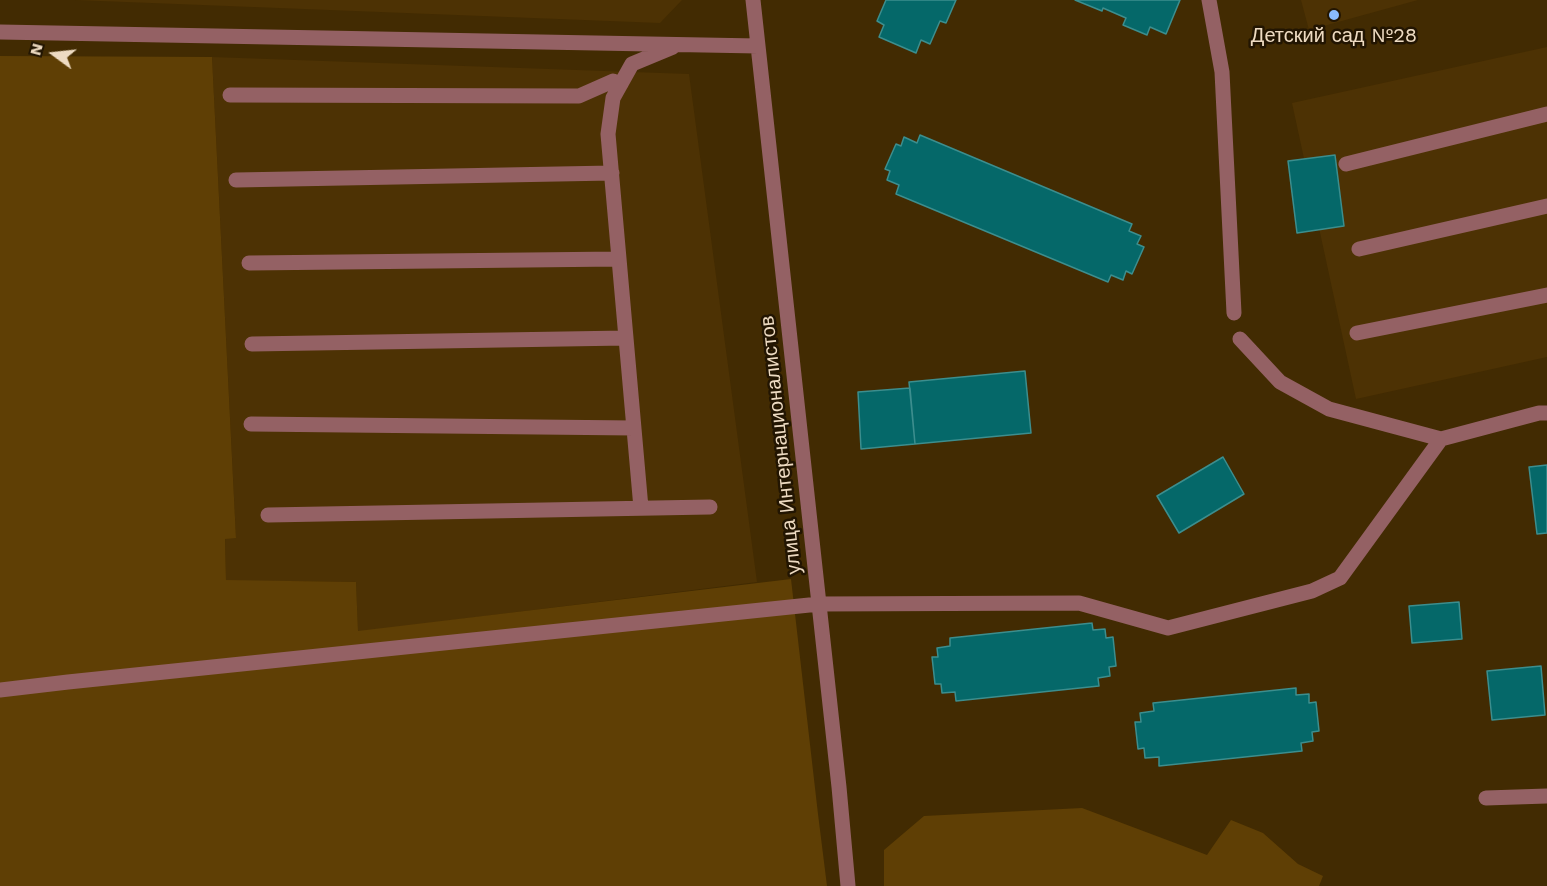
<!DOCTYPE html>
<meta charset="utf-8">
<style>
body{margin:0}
#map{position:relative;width:1547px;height:886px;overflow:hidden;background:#422b02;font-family:"Work Sans",sans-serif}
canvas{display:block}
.north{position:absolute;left:24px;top:24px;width:60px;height:60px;-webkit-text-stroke:4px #221502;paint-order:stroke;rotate:285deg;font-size:16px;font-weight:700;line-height:24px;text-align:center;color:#eedbc2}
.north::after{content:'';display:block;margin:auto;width:21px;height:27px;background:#eedbc2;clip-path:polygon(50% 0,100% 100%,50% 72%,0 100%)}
</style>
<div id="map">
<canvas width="1547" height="886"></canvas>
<div class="north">N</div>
</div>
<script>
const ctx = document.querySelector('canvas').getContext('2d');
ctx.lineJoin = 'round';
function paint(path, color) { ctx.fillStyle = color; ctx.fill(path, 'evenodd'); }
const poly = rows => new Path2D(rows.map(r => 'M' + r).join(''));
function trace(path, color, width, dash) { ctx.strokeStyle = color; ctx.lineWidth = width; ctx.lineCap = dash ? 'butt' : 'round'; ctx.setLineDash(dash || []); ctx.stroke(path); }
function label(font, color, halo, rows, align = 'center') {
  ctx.font = font + ' "Work Sans",sans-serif'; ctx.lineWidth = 5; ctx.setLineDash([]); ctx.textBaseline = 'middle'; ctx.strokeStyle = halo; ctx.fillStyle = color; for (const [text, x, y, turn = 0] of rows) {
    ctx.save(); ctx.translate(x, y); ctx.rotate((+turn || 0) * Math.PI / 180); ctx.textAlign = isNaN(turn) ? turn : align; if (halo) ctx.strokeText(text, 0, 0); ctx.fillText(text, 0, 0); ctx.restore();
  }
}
paint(poly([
 [75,0,682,0,660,23],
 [1301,0,1418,0,1309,30],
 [1547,47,1547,357,1356,399,1292,103],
 [212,57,689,74,757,582,358,632,356,582,226,581,225,538,236,538]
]), '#4d3204');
paint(poly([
 [0,56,212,57,236,538,225,539,226,580,356,582,358,631,791,579,818,814,827,886,0,886],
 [1082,808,1207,855,1231,820,1263,833,1298,864,1323,876,1319,886,884,886,884,850,924,816]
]), '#5f3f05');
const building = poly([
 [886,0,956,0,946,23,940,21,930,44,921,40,916,53,879,37,884,25,877,21,886,0],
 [1075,0,1180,0,1166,34,1150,27,1147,35,1123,25,1126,18,1103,8,1102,11,1075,0],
 [920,135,1132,224,1129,231,1141,236,1137,244,1144,247,1132,274,1126,271,1123,280,1111,275,1108,282,896,194,899,185,887,180,890,171,885,169,896,144,901,146,904,137,917,143,920,135],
 [1335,155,1344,226,1297,233,1288,161,1335,155],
 [1025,371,1031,433,915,444,909,382,1025,371],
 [910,388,915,444,861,449,858,392,910,388],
 [1223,457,1244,494,1179,533,1157,496,1223,457],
 [1547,465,1547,533,1537,534,1529,467,1547,465],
 [1459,602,1462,639,1412,643,1409,606,1459,602],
 [1092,623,1093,630,1105,629,1106,638,1113,637,1116,666,1109,667,1110,676,1098,678,1099,686,956,701,955,692,942,693,941,684,935,684,932,657,938,657,937,648,950,646,950,638,1092,623],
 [1541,666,1545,715,1492,720,1487,671,1541,666],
 [1296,688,1296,695,1309,694,1309,703,1316,702,1319,731,1312,732,1313,741,1301,743,1302,751,1159,766,1159,757,1145,758,1144,748,1138,749,1135,722,1141,722,1140,713,1154,711,1153,703,1296,688]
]);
paint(building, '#056869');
trace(building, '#3c8e8e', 1.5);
trace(poly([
 [753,0,839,787,848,886],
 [1209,0,1222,72,1234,313],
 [0,32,758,46],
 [230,95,579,96,613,81,621,84],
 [1346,164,1547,114],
 [236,180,612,173],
 [1359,249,1547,206],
 [249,263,619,259],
 [1357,333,1547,295],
 [1240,339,1280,382,1329,409,1441,439],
 [252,344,626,338],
 [251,424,634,428],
 [641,508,608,134,613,98,632,64,673,47],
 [268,515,710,507],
 [0,690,68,682,819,604,1079,603,1168,628,1312,591,1340,578,1441,439,1539,413,1547,413],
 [1486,798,1547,796]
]), '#946164', 15);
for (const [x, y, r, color] of [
 [1334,15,6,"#89bafc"]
]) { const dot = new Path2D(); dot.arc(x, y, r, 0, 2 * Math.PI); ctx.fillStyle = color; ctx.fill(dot); trace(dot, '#221502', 2); }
label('20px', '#eedbc2', '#221502', [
 ["Детский сад №28",1334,36]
]);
label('20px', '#eedbc2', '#221502', [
 ["улица Интернационалистов",781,445,-96]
]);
</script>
